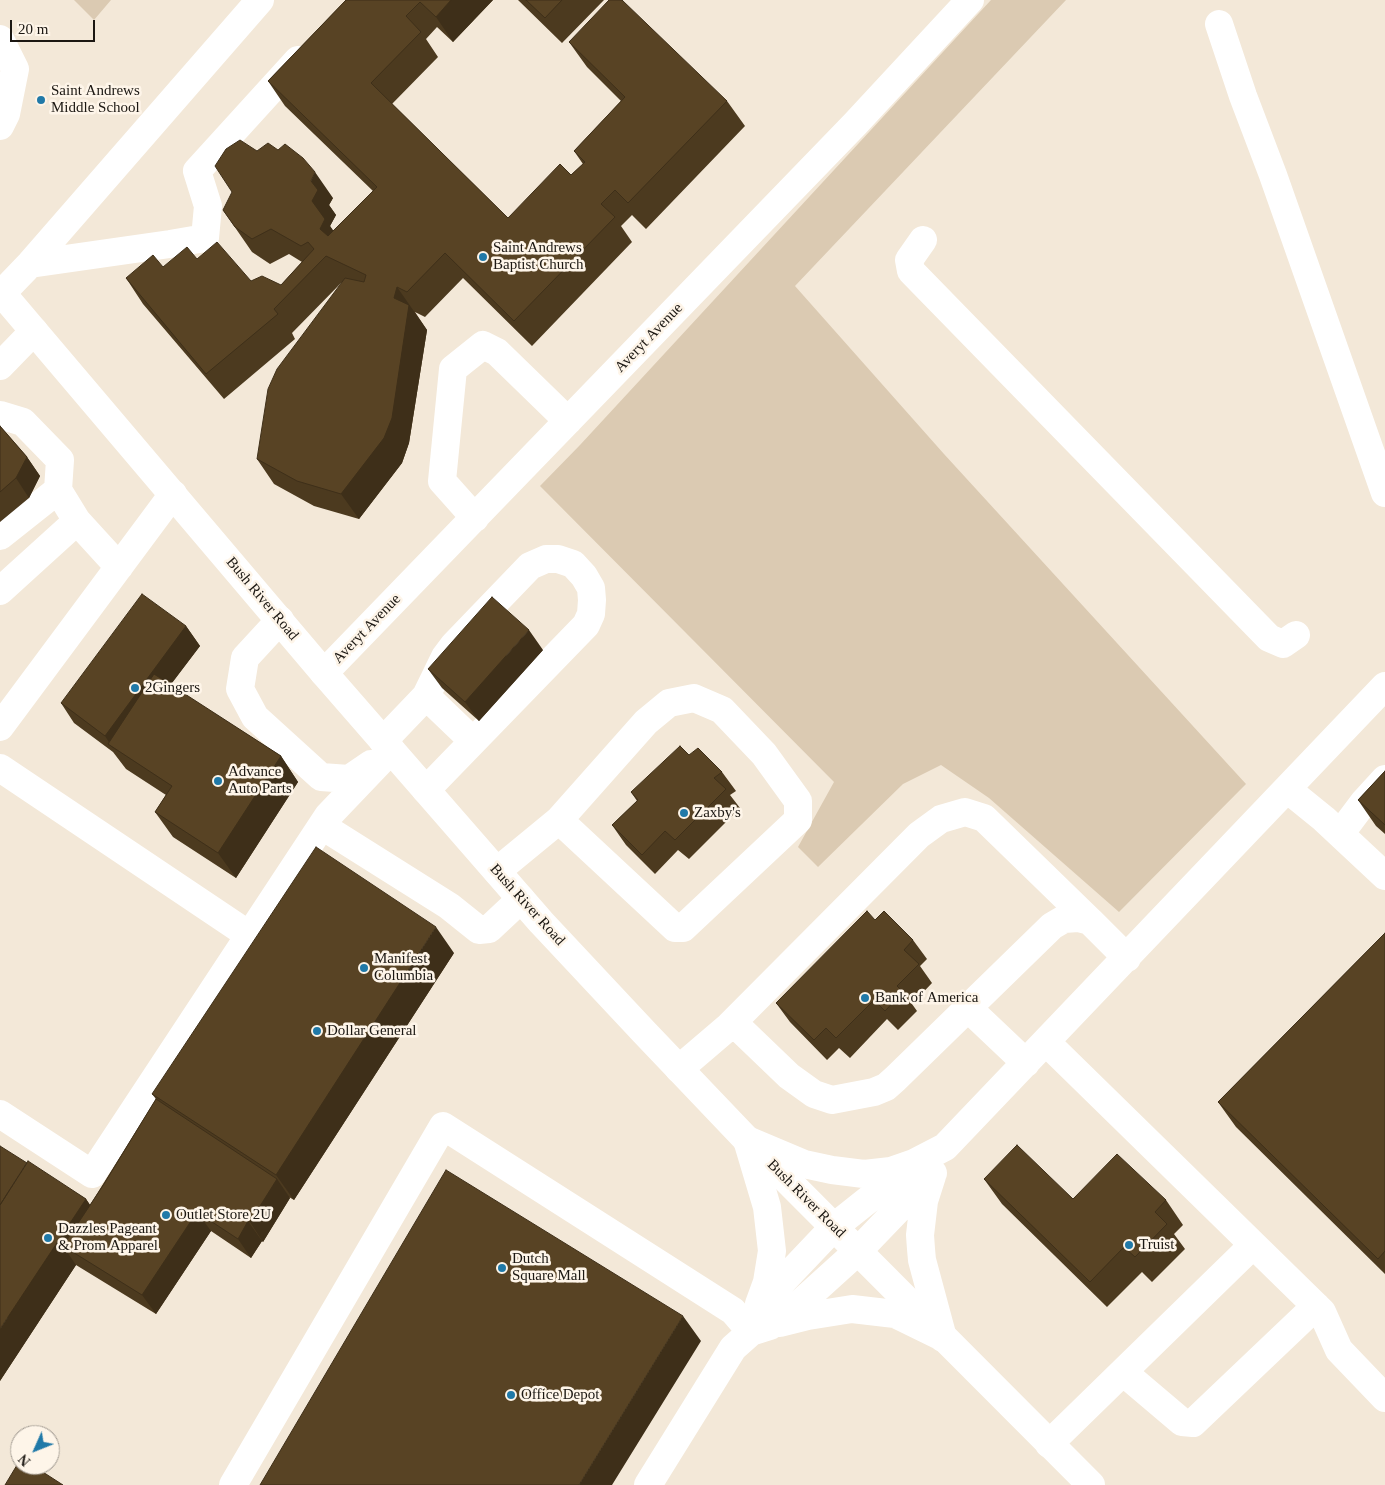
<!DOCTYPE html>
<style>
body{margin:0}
#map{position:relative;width:1385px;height:1485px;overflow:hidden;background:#f3e8d8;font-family:"Times New Roman",serif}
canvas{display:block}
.north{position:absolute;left:10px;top:1425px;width:50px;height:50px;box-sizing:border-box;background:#fef5e9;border:1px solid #a39c93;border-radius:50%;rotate:226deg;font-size:14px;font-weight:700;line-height:20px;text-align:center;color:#1b1712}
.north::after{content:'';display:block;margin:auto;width:18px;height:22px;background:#2079a8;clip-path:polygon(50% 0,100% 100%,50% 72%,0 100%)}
.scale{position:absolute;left:10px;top:20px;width:85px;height:22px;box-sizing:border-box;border:2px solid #1b1712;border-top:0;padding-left:6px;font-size:15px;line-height:18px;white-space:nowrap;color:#1b1712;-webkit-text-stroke:4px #fef5e9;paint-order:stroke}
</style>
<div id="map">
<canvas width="1385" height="1485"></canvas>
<div class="north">N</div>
<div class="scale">20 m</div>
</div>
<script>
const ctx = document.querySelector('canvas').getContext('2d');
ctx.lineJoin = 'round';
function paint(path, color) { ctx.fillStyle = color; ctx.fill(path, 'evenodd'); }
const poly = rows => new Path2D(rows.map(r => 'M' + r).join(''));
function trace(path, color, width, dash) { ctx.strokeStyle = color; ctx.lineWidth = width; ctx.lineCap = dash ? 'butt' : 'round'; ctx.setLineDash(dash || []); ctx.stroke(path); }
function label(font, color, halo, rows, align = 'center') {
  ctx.font = font + ' "Times New Roman",serif'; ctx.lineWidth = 5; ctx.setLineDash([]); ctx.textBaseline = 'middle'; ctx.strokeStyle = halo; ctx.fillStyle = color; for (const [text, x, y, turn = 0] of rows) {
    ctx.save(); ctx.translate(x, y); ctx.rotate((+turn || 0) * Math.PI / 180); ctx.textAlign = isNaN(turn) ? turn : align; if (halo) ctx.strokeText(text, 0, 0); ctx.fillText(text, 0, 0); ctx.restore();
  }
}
paint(poly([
 [74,0,111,0,94,20],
 [991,0,1066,0,795,286,944,454,1246,784,1119,912,989,798,941,765,903,784,818,867,798,847,834,782,540,486,580,445]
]), '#dbcab2');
trace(poly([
 [1219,24,1243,96,1273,175,1385,493],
 [0,39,15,69,6,114,0,126],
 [923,240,909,260,911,271,1269,638,1283,644,1296,635],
 [30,264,170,244,205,238,208,206,197,171,298,60],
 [2,293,30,264,260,0],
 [0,366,34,331],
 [0,415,23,422,60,460,58,490,77,521,119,567],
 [475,518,442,481,453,369,483,345,497,352,568,421],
 [0,536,58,490],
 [0,591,77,521],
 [280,620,245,658,240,689,255,717,321,777,349,779,371,764],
 [324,673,855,124,970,0],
 [426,696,473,741],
 [0,727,173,494],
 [383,741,426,696,445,657,454,645,530,566,546,559,558,559,573,564,584,576,591,588,592,600,591,614,586,625,426,790],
 [0,768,249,935],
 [1287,789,1324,819,1385,876],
 [322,826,449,906,479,930,489,929,521,899],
 [1340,834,1364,802,1385,779],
 [497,871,559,820,646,722,669,703,694,698,722,710,764,754,798,801,798,820,683,928,675,928,559,820],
 [969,1009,1026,1063],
 [727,1028,919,835,941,819,965,812,984,818,1090,921],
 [1046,1042,1322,1312,1339,1350,1385,1398],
 [679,1069,727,1028,739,1028,789,1076,814,1094,832,1100,874,1092,886,1087,895,1079,1052,926,1064,919,1078,918,1090,921,1127,958],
 [0,1114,92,1174,328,816,391,750],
 [747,1140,804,1164,832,1170,864,1174,891,1171,914,1163,945,1147,1385,686],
 [747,1140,767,1207,772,1251,767,1282,759,1304],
 [932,1176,924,1201,920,1235,921,1249,922,1260,943,1338],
 [780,1323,808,1316,852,1309,895,1314,940,1336],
 [751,1332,756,1314,778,1286,834,1227,907,1169],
 [1123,1372,1182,1422,1193,1423,1316,1306],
 [1049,1444,1253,1245],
 [233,1485,443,1126,733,1311,751,1332],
 [648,1485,733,1348,751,1332,770,1326,795,1308,858,1251,933,1173]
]), '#fff', 28);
trace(poly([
 [0,291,324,673,541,922,644,1032,747,1140,1091,1485]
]), '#fff', 28);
paint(poly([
 [346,0,493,0,453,42,437,27,426,39,438,57,392,104,508,218,571,175,583,164,574,151,621,101,587,67,569,42,727,101,745,126,646,229,632,215,621,226,632,242,532,346,463,278,425,317,415,312,427,330,409,443,402,463,359,519,314,506,274,484,257,459,342,282,292,333,295,339,224,399,143,304,126,278,163,267,197,259,251,281,281,285,302,262,289,254,270,264,252,252,223,210,333,198,329,205,336,215,330,226,333,231,373,191,285,106,268,81],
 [518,0,604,0,562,43],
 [0,426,27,457,40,476,29,498,0,522],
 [186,626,200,646,170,685,281,756,298,782,236,878,173,837,155,812,166,795,126,769,113,752,74,723,61,703],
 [543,650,479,721,442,688,428,669],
 [689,755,722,772,736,791,730,795,740,808,689,859,678,850,655,874,626,845,612,825,637,801,631,792],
 [1385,771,1385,834,1376,826,1358,800],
 [875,920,913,940,927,959,920,966,932,983,912,1004,917,1011,898,1030,887,1019,850,1058,839,1048,827,1060,790,1022,776,1003],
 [1385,933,1385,1274,1236,1127,1218,1102],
 [454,953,294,1200,289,1197,290,1198,263,1242,262,1241,251,1258,211,1231,156,1314,76,1265,0,1381,27,1163,86,1199,90,1205,156,1099,152,1094],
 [984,1179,1073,1199,1166,1200,1183,1225,1174,1234,1185,1249,1152,1282,1142,1272,1107,1307,1002,1204]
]), '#4c3a1f');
paint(poly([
 [451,0,493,0,453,42,436,17],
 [315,172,333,198,329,205,336,215,330,226,343,244,338,254,320,229,312,201,311,181],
 [397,287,427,330,409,443,402,463,359,519,341,494],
 [27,457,40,476,29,498,16,478],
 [186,626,200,646,120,752,112,747,105,736],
 [529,630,543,650,479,721,465,702],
 [281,756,298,782,236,878,218,853],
 [436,927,454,953,294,1200,276,1175],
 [277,1179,290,1198,263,1242,250,1222],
 [86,1199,103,1224,63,1246,76,1265,0,1381,0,1329],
 [197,1212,211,1231,156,1314,142,1295],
 [248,1221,262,1241,251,1258,238,1239],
 [683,1316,701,1341,612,1485,579,1485]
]), '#3e2f19');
const building = poly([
 [346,0,451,0,436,17,420,2,406,16,421,32,371,83,508,218,560,164,571,175,585,162,574,151,625,97,569,42,609,0,622,0,727,101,628,203,615,190,601,204,615,217,514,321,445,253,407,292,397,287,394,298,409,305,392,418,384,438,341,494,297,481,257,459,268,389,277,369,345,278,364,282,366,275,326,256,274,309,278,314,206,374,126,278,153,255,163,267,187,247,197,259,217,242,251,281,262,276,281,285,314,249,308,242,301,246,271,229,252,239,235,227,223,210,232,192,215,166,226,149,240,140,257,151,268,143,278,150,285,144,303,158,315,172,311,181,318,190,312,201,325,219,320,229,328,236,377,187,268,81,346,0],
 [526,0,562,0,545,18,526,0],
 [0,426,27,457,16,478,0,492,0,426],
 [142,594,186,626,105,736,61,703,142,594],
 [492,597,529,630,465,702,428,669,492,597],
 [154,674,281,756,218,853,155,812,172,786,108,744,154,674],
 [680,746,689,755,698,748,722,772,714,778,726,789,675,840,665,831,642,855,612,825,638,800,631,792,680,746],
 [1385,771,1385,825,1358,800,1385,771],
 [316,847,436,927,276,1175,152,1094,316,847],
 [867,911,875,920,884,911,913,940,904,950,919,964,897,986,903,992,885,1011,874,1000,836,1038,826,1028,814,1040,776,1003,867,911],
 [1385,933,1385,1251,1378,1259,1218,1102,1385,933],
 [156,1099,277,1179,250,1222,248,1221,238,1239,197,1212,142,1295,63,1246,104,1184,156,1099],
 [1017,1145,1073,1199,1117,1154,1166,1200,1155,1212,1167,1224,1135,1257,1124,1247,1090,1282,984,1179,1017,1145],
 [0,1146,27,1163,0,1205,0,1146],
 [28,1161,86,1199,0,1329,0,1205,28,1161],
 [446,1170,683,1316,579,1485,260,1485,446,1170],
 [20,1460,20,1465,32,1465,63,1485,5,1485,20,1460]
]);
paint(building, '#584324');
trace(building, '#3e2f19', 1);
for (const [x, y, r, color] of [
 [41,100,5,"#2079a8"],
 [483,257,5,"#2079a8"],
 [135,688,5,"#2079a8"],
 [218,781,5,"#2079a8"],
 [684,813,5,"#2079a8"],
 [364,968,5,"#2079a8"],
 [865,998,5,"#2079a8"],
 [317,1031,5,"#2079a8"],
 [166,1215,5,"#2079a8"],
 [48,1238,5,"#2079a8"],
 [1129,1245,5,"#2079a8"],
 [502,1268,5,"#2079a8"],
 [511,1395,5,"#2079a8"]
]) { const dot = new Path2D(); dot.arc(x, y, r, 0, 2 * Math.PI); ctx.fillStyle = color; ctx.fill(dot); trace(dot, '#fef5e9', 2); }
label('15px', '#1b1712', '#fef5e9', [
 ["Saint Andrews",51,91],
 ["Middle School",51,108],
 ["Saint Andrews",493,248],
 ["Baptist Church",493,265],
 ["2Gingers",145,688],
 ["Advance",228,772],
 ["Auto Parts",228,789],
 ["Zaxby's",694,813],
 ["Manifest",374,959],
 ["Columbia",374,976],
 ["Bank of America",875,998],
 ["Dollar General",327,1031],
 ["Outlet Store 2U",176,1215],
 ["Dazzles Pageant",58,1229],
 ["& Prom Apparel",58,1246],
 ["Truist",1139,1245],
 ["Dutch",512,1259],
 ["Square Mall",512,1276],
 ["Office Depot",521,1395]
], 'left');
label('15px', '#1b1712', '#fef5e9', [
 ["Averyt Avenue",649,338,-46],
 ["Bush River Road",262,599,50],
 ["Averyt Avenue",367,629,-46],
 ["Bush River Road",527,905,48],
 ["Bush River Road",806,1199,45]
]);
</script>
